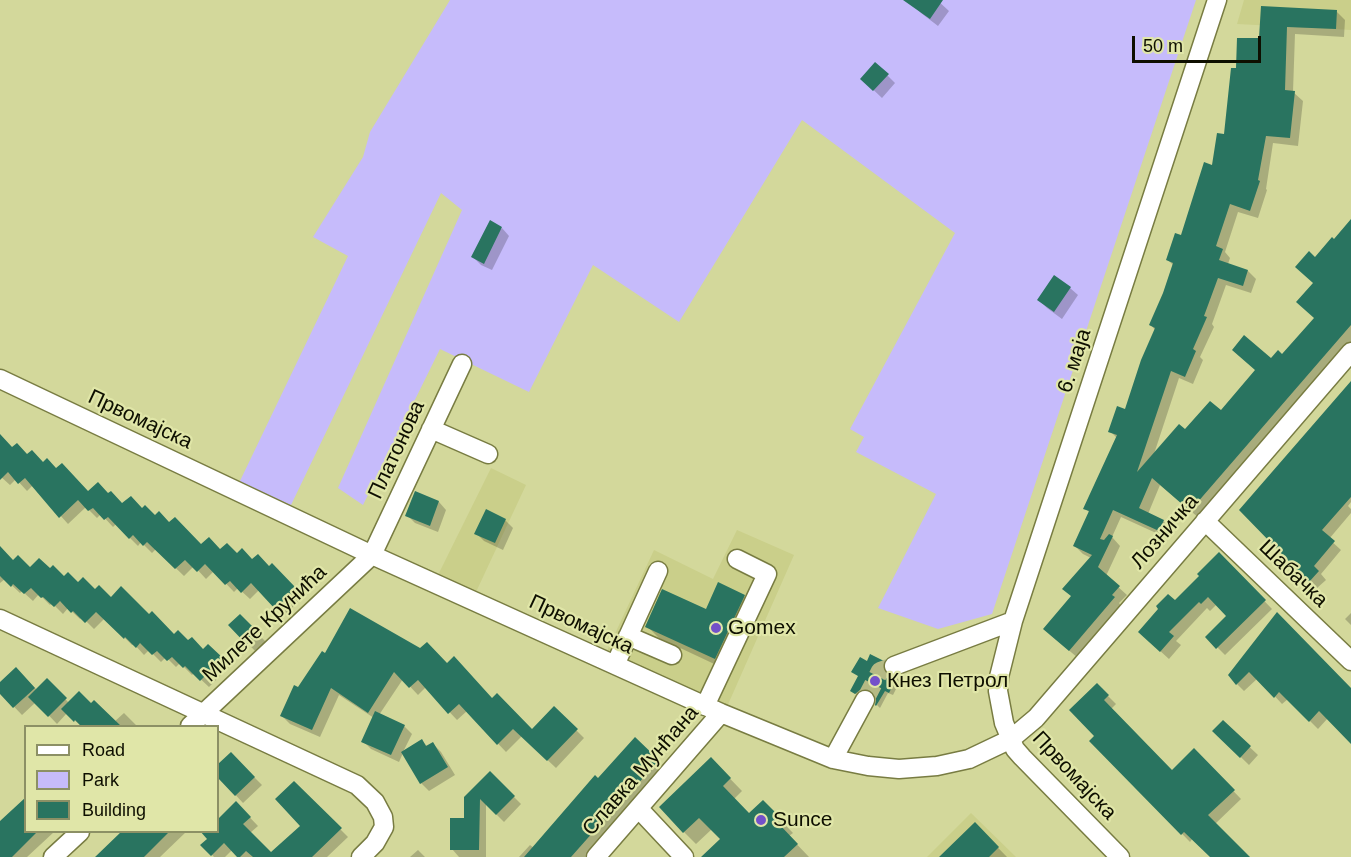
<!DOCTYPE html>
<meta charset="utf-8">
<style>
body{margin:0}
#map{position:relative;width:1351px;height:857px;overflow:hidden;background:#d3d89b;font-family:Helvetica,sans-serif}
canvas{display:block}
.legend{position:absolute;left:24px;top:725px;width:195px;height:108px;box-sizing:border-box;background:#e0e6a8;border:2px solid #8c9065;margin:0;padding:8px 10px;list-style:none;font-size:18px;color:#0e0f00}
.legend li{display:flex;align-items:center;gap:12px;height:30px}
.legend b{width:30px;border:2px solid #8c9065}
.scale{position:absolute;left:1132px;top:36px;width:129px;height:27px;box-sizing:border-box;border:3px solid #0e0f00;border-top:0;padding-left:8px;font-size:18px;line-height:21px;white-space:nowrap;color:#0e0f00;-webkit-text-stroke:4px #e0e6a8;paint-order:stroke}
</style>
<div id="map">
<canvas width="1351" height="857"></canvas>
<ul class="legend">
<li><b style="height:8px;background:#fff"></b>Road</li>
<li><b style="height:16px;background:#c6bbfb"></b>Park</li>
<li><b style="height:16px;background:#297460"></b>Building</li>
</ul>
<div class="scale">50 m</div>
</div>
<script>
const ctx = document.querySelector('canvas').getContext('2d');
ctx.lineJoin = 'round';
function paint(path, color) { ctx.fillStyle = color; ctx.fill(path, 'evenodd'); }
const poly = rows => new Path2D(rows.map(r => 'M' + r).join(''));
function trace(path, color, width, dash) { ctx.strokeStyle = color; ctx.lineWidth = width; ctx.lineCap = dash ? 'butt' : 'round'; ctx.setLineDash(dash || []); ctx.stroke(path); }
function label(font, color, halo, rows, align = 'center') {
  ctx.font = font + ' Helvetica,sans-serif'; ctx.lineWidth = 4.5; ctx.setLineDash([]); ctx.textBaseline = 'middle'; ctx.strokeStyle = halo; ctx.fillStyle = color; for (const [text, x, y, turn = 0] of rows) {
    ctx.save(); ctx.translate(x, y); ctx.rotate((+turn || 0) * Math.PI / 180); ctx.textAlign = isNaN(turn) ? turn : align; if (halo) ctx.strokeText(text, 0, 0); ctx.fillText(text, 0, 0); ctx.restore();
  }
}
paint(poly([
 [1244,0,1351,0,1351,30,1237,24],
 [491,468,526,485,476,592,438,575],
 [737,530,794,555,726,709,605,655,654,550,713,579],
 [971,813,1016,857,927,857]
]), '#cacf8a');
paint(poly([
 [450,0,1196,0,992,614,938,629,878,608,936,494,856,452,864,437,850,429,955,233,802,120,679,322,593,265,529,392,440,349,363,505,338,488,462,210,441,193,291,505,239,483,348,256,313,237,363,157,370,132]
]), '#c6bbfb');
paint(poly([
 [917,0,937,0,949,11,938,26,921,13,913,5],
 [1262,8,1337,12,1345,20,1344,37,1295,34,1293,92,1303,101,1298,146,1273,143,1266,189,1267,190,1258,218,1238,212,1225,252,1230,258,1228,264,1248,271,1256,279,1251,293,1226,285,1212,324,1214,327,1200,357,1203,360,1193,384,1179,378,1153,457,1185,431,1221,412,1271,361,1282,356,1315,318,1315,259,1334,241,1351,222,1351,343,1199,518,1160,485,1148,514,1163,521,1171,529,1167,538,1121,517,1112,537,1120,546,1106,576,1127,595,1119,603,1122,607,1078,658,1053,637,1091,558,1083,554,1074,545,1090,513,1085,508,1117,438,1110,431,1126,411,1155,330,1151,325,1174,266,1168,260,1182,237,1213,167,1225,136,1238,70,1261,40],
 [876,64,895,83,882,98,862,79],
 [502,228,509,236,492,270,481,265,473,257],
 [1070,288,1078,295,1062,319,1047,308,1039,300],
 [1351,383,1351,502,1348,506,1351,509,1351,513,1329,539,1341,550,1321,574,1326,580,1317,588,1241,510],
 [0,441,56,470,88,493,123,505,142,510,170,524,201,546,237,555,269,568,272,565,303,597,284,616,259,590,250,599,238,588,234,592,214,571,206,579,194,566,184,576,156,549,152,553,141,542,138,546,116,524,113,527,101,514,97,518,86,507,68,524,33,485,27,491,16,479,10,485,0,476],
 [416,493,439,502,446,510,438,532,415,523,407,515],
 [505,520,513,528,503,550,484,541,476,533],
 [0,550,14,562,30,569,50,571,149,616,174,636,204,651,208,646,229,667,209,687,194,673,192,675,180,663,176,667,166,657,161,662,149,650,144,655,134,644,132,645,105,618,94,629,82,617,80,619,68,608,63,614,52,603,50,605,39,594,33,601,22,591,20,593,5,579,0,583],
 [1219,554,1272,609,1225,655,1207,637,1229,616,1217,604,1210,611,1207,608,1176,641,1181,645,1169,659,1148,640,1175,602,1202,576],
 [744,596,756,608,727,670,659,638,647,626,707,611],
 [1351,613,1351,625,1345,619],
 [1278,615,1351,690,1351,742,1328,718,1318,729,1288,699,1282,704,1258,678,1244,691,1237,684],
 [240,616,266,642,256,652,230,625],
 [325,655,447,665,532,731,554,708,584,738,556,768,522,736,506,752,467,711,457,720,426,687,418,695,403,679,379,715,404,726,412,734,403,752,422,741,428,747,433,744,441,752,455,775,429,791,421,783,403,753,399,762,371,749,363,741,374,718,339,695,320,737,290,724,282,716,298,689],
 [883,662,887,666,886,674,891,678,897,678,900,681,893,695,888,693,880,708,877,705,878,700,875,693,868,692,863,693,859,697,852,691,860,677,853,672,867,663],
 [16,669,37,690,47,680,69,703,91,705,114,722,124,713,137,726,81,726,67,713,57,724,36,702,22,715,0,692,0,684],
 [1097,685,1116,704,1111,709,1172,772,1194,750,1241,799,1215,824,1248,857,1212,857,1193,838,1190,842,1092,741,1097,736],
 [1223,722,1258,755,1249,765,1214,731],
 [635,740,666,769,634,802,585,857,519,857,530,845,534,848],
 [231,754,262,785,243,803,218,776,218,766],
 [711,759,742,791,734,799,749,815,763,802,793,833,789,836,809,857,713,857,722,839,712,829,696,844,684,832,661,807],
 [490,773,521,804,504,822,486,804,486,857,459,857,452,849,465,819],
 [294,783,348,837,327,857,240,857,232,850,225,857,214,857,203,845,218,832,218,821,236,803,258,826,250,833,271,854,303,826],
 [0,823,26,832,54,832,27,857,0,857],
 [975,824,1007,857,941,857],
 [134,832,186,832,160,857,98,857],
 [418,850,425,857,410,857]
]), '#0003');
paint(poly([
 [903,0,943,0,930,19],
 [1261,6,1337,10,1336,29,1287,27,1285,90,1295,91,1290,138,1266,136,1258,180,1260,181,1250,211,1230,204,1216,246,1223,249,1219,260,1248,270,1243,286,1218,278,1204,316,1207,317,1193,349,1196,351,1185,377,1171,371,1137,472,1179,424,1185,429,1210,401,1221,410,1255,370,1232,350,1244,335,1271,358,1278,350,1282,354,1314,318,1296,302,1313,283,1295,267,1309,251,1315,257,1332,237,1334,239,1351,219,1351,325,1190,511,1152,478,1139,508,1164,520,1159,531,1113,510,1100,539,1104,540,1109,534,1113,536,1098,567,1120,586,1112,595,1115,597,1069,651,1043,629,1071,596,1062,589,1092,555,1073,546,1089,511,1083,509,1117,435,1108,432,1117,406,1125,409,1141,360,1155,328,1149,325,1163,293,1173,263,1166,260,1175,233,1181,235,1204,162,1212,165,1217,133,1224,134,1231,68,1236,68,1237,38,1259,38],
 [875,62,889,74,873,91,860,79],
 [490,220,502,227,484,264,471,257],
 [1054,275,1071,287,1054,312,1037,300],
 [1351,381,1351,497,1322,530,1335,541,1314,566,1319,571,1309,582,1239,510],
 [0,434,12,447,17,443,27,454,32,450,43,462,47,458,56,468,62,463,88,491,98,482,108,493,111,491,122,503,131,496,142,508,145,505,155,515,159,511,169,522,175,517,201,544,209,537,220,549,227,543,237,553,242,548,252,559,258,554,269,566,272,563,296,588,275,609,251,583,241,593,230,581,225,585,205,564,197,572,185,560,175,569,147,542,143,546,133,535,129,539,108,517,104,520,93,508,88,511,78,500,59,518,25,478,18,484,8,472,0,480],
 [415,491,439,501,430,526,405,516],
 [486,509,506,519,495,543,474,534],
 [0,546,13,560,18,555,30,567,39,558,50,568,53,565,64,576,68,572,78,582,83,577,95,589,99,585,111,597,121,586,149,614,152,611,174,634,178,630,188,640,192,637,203,649,208,644,223,658,200,681,185,666,183,668,172,657,167,661,157,651,152,655,140,643,136,648,125,637,124,639,96,612,85,623,73,611,71,613,60,601,54,607,43,597,41,598,31,588,24,594,13,584,11,587,0,576],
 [1219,552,1266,600,1216,649,1205,637,1226,616,1208,597,1201,604,1199,602,1169,632,1174,636,1160,652,1138,632,1158,609,1156,606,1168,594,1175,600,1199,576,1197,574],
 [718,582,745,595,715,659,645,627,662,589,706,609],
 [350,608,420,648,427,642,447,663,454,656,492,698,497,693,532,729,554,706,578,729,547,761,513,729,497,745,459,704,448,714,418,680,409,688,394,672,368,713,331,688,312,730,280,716,294,685,298,687,322,651,325,653],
 [1277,612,1351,688,1351,744,1319,711,1309,722,1279,692,1274,698,1249,672,1236,685,1228,675],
 [240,614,259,633,247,645,228,625],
 [870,654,884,661,883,669,886,674,892,677,897,677,889,693,885,691,876,706,875,705,876,700,875,695,870,690,864,689,860,690,855,694,850,691,858,676,851,672,860,657,867,661],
 [16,667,35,688,13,708,0,694,0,682],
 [47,678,67,698,48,717,28,697],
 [1097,683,1109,695,1104,700,1172,770,1194,748,1235,790,1208,815,1250,857,1210,857,1184,832,1181,835,1089,741,1094,736,1069,710],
 [79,691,91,703,94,700,121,726,81,726,75,720,74,722,61,709],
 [375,711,405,725,391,755,361,742],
 [1223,720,1251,746,1240,758,1212,731],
 [635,737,659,760,627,796,626,795,571,857,524,857,595,775,598,778],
 [422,739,426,746,433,742,448,767,420,784,401,752],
 [231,752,255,777,235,796,218,778,218,764],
 [711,757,731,778,723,786,749,813,763,800,782,819,778,823,798,844,784,857,701,857,720,839,699,818,683,833,659,807],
 [490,771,515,796,496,815,480,799,479,850,450,850,450,818,464,818,464,797],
 [294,781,342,828,312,857,253,857,246,851,240,857,237,857,224,843,211,856,200,845,207,839,200,831,218,831,218,819,236,801,251,817,243,824,271,852,300,826,275,799],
 [26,797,26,831,38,831,12,857,0,857,0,821],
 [975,822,999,847,989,857,939,857],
 [122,831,170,831,144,857,95,857]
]), '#297460');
trace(poly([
 [865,700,880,671,894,666]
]), '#b5ba84', 18, [18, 9]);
const minor = poly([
 [0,379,372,555,721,713,833,759,868,766,899,769,937,766,969,759,1011,739,1036,718,1351,352],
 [431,429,488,454],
 [1205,521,1351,661],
 [0,619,357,785,375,802,383,817,384,827,375,843,361,857],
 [628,636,672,655],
 [615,665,658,571],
 [894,666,1013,621],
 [705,706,767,574,737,559],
 [190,726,372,555,462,364],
 [833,759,865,700],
 [639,809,684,857],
 [53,857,80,832],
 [596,857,721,713],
 [1120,857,1022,757,1015,749,1004,723,998,691,999,677,1013,621,1217,0]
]);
trace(minor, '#787c42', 21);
trace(minor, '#fff', 18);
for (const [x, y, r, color] of [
 [716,628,6,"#7351ca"],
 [875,681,6,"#7351ca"],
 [761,820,6,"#7351ca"]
]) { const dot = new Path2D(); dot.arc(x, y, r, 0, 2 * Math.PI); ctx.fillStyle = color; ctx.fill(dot); trace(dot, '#e0e6a8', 2); }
label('21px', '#0e0f00', '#e0e6a8', [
 ["6. маја",1075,361,-72],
 ["Првомајска",140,420,25],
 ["Платонова",397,450,-65],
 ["Лозничка",1165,532,-49],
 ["Шабачка",1293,574,44],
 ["Милете Крунића",265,624,-43],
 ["Првомајска",581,625,25],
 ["Славка Мунћана",641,771,-49],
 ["Првомајска",1074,776,47]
]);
label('21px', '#0e0f00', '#e0e6a8', [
 ["Gomex",728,628],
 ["Кнез Петрол",887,681],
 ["Sunce",773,820]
], 'left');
</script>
